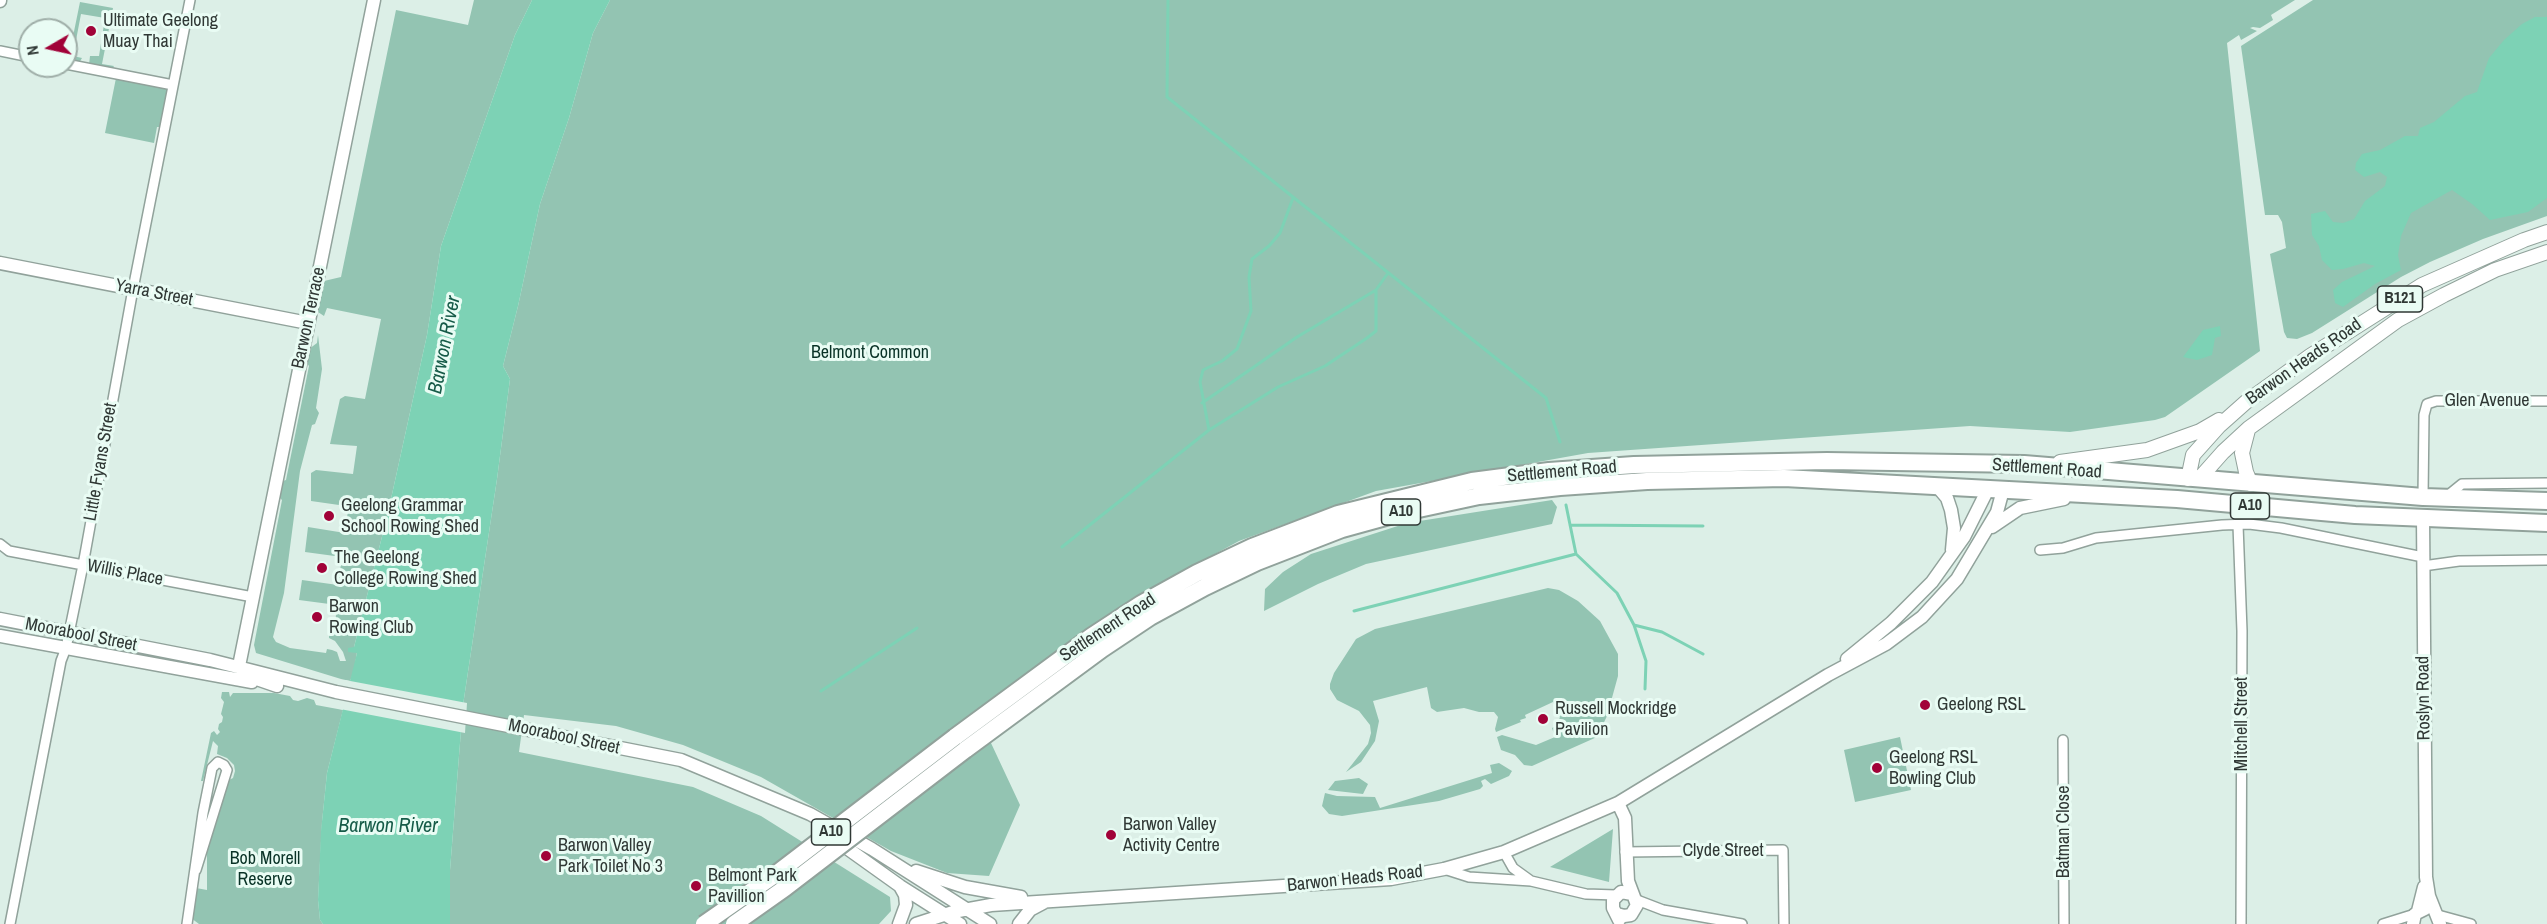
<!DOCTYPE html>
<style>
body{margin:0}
#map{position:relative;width:2547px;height:924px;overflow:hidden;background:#dcefe7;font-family:"Archivo Narrow",sans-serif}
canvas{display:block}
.north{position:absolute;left:18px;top:18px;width:60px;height:60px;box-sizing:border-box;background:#e9fcf4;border:2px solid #9faea8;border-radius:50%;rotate:261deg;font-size:16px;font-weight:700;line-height:24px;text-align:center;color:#303835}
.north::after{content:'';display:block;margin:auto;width:21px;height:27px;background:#a10238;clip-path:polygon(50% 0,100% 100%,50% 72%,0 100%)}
</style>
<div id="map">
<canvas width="2547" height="924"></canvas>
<div class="north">N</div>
</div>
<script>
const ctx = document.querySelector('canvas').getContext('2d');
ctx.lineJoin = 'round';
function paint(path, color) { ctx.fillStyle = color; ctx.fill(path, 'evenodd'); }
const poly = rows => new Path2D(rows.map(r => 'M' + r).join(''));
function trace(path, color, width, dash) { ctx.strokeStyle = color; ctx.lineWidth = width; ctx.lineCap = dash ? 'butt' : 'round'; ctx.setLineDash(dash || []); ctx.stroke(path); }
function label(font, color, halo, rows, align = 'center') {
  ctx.font = font + ' "Archivo Narrow",sans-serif'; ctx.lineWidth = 6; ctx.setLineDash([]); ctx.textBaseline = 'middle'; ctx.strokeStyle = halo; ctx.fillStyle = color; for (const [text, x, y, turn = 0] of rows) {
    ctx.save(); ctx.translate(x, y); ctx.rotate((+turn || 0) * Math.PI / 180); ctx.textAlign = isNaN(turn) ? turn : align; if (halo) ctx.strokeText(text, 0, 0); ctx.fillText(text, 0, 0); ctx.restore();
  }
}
paint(poly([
 [474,0,532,0,515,35,441,246,427,335,387,517,354,647,357,652,354,671,350,681,341,679,256,653,254,645,282,500,279,497,280,482,286,480,309,366,306,362,309,349,317,343,318,335,322,369,316,408,319,413,315,424,312,425,300,471,284,593,273,637,276,642,290,648,326,653,327,649,332,650,337,652,340,661,346,661,343,652,335,641,329,638,329,634,334,634,337,605,299,600,302,580,338,585,342,557,305,552,308,527,345,533,349,503,340,502,339,505,311,501,311,473,316,470,353,474,357,446,330,444,340,399,345,396,365,399,381,319,327,308,324,316,318,312,318,310,324,281,341,277,396,10,468,25],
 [610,0,2295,0,2271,15,2273,20,2260,28,2253,27,2250,28,2257,31,2241,40,2239,35,2227,43,2260,351,2165,417,2155,420,2070,432,1970,426,1588,453,1376,491,1239,541,1130,600,976,711,1020,805,989,876,947,873,891,851,761,777,683,745,616,726,524,715,519,752,693,787,761,816,890,897,891,911,879,924,450,924,450,870,463,705,497,479,510,379,503,366,518,306,540,204,569,118,593,33],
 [2313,0,2547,0,2547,216,2483,239,2430,262,2401,277,2312,333,2297,339,2287,338,2284,332,2270,254,2286,248,2282,222,2278,215,2265,215,2241,46],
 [80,2,113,8,102,64,114,66,112,69,89,65,90,56,99,56,105,18,81,14,73,56,82,58,79,63,68,61],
 [116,78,163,85,167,90,160,127,157,127,154,143,105,133],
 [1552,500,1557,507,1552,524,1366,564,1318,584,1264,611,1265,589,1283,572,1311,554,1407,523],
 [1548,588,1559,590,1578,601,1600,621,1618,654,1618,676,1607,716,1597,737,1532,766,1524,765,1515,755,1501,750,1497,737,1502,735,1536,745,1555,737,1552,728,1560,724,1558,720,1560,718,1553,702,1525,715,1526,718,1520,720,1521,722,1496,732,1495,729,1498,717,1494,712,1479,712,1464,708,1437,712,1431,708,1427,687,1373,701,1379,721,1375,741,1361,762,1346,772,1368,744,1371,733,1370,725,1359,711,1337,700,1330,689,1330,684,1334,673,1356,639,1375,629],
 [222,692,229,692,230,697,233,693,274,693,290,696,293,700,298,701,307,698,314,700,316,705,343,710,327,773,322,822,318,900,320,920,323,924,199,924,191,918,196,888,207,890,207,846,227,781,233,778,235,771,234,765,227,758,217,754,218,746,213,741,203,781,201,781,211,733,214,731,217,735,220,732,218,729,219,724,222,722,223,717,221,714,224,702,221,698],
 [1900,737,1911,790,1855,802,1844,750],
 [1499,763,1512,771,1509,776,1491,784,1485,779,1481,781,1483,786,1480,789,1439,801,1342,816,1329,814,1322,806,1325,793,1337,796,1375,797,1380,808,1492,773,1490,765],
 [1359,778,1368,784,1363,794,1328,790,1335,781],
 [1613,829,1609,882,1550,867]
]), '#93c4b2');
paint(poly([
 [532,0,610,0,593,33,569,118,540,204,518,306,503,366,510,379,497,479,463,705,450,870,450,924,323,924,320,920,318,900,321,831,327,773,357,653,348,652,348,648,354,647,387,517,427,335,441,246,515,35],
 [2535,17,2547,17,2547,198,2528,212,2490,220,2472,204,2452,190,2411,213,2401,236,2398,255,2401,270,2375,284,2343,307,2335,303,2333,290,2342,282,2375,266,2364,263,2343,269,2332,270,2322,260,2319,246,2312,235,2311,214,2325,211,2333,222,2343,223,2354,219,2365,201,2385,186,2387,177,2380,172,2364,177,2355,170,2356,163,2362,154,2380,150,2405,136,2418,136,2420,128,2434,122,2465,96,2477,92,2489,58,2504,40,2522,24],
 [2220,326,2221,336,2215,338,2212,355,2197,360,2183,357,2203,330]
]), '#7dd2b5');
paint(poly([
 [345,680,467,703,465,733,340,709]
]), '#dcefe7');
trace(poly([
 [1168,0,1167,97,1546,398,1560,442],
 [1202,403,1297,337,1376,290],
 [1209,430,1200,382,1203,370,1222,361,1237,349,1251,311,1249,277,1252,259,1269,246,1280,233,1293,198],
 [1570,525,1703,526],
 [1062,547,1209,430,1278,387,1325,366,1367,338,1376,331,1376,290,1388,273],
 [1576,554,1617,593,1634,625,1646,661,1645,689],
 [1354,611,1576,554,1566,505],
 [1634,625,1662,632,1703,654],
 [821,691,917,628]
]), '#7dd2b5', 3);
const street = poly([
 [0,51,30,57],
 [66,64,173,85],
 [2423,497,2424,415,2427,404,2436,401,2547,401],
 [2446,497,2462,484,2547,483],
 [2238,525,2242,631,2241,924],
 [0,544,9,551,253,597],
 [2040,550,2063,548,2096,538,2222,525,2249,524,2281,528,2423,557],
 [2423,566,2459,561,2547,560],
 [2063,740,2064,924],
 [1504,852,1513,868,1531,881],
 [1625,852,1783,850,1784,924],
 [1444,869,1469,877,1531,881,1586,894,1616,895],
 [1637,900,1663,910,1742,924],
 [2438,915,2471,924],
 [10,924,61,661,66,648,83,565,133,289,190,0],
 [187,924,203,813,212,768,218,762,224,765,227,770,196,870],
 [2383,924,2415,914]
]);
const secondary = poly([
 [0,1,0,0],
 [0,263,308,323],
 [1936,485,1947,498,1951,510,1954,528,1952,550],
 [2423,518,2426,877,2429,896,2440,924],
 [1992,527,2020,508,2064,499],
 [0,619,210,660,336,692,681,760,810,814,872,849,990,924],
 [0,636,252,682],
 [1847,659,1891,623,1932,582,1964,537,1988,489],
 [277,686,245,675,239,666,374,0],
 [837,841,900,886,960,924],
 [916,871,965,887,1021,897],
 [2418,911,2424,887],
 [1617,914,1624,916,1631,915,1637,905,1628,881,1625,818,1618,803],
 [1619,920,1613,908,1613,900,1621,892,1632,894],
 [899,924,906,905,905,895,900,886],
 [916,924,953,912,991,905,1391,879,1444,869,1504,852,1618,803,1828,675,1886,644,1922,617,1957,579,1997,512,2003,490],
 [1019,924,1030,910,1045,902],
 [2413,924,2415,914,2425,909]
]);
const primary = poly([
 [2248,430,2242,453,2246,472,2251,484],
 [2060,462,2147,450,2200,431,2219,420],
 [2188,479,2193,455,2219,426,2246,402,2310,356,2422,285,2524,240,2547,232],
 [2199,479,2223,452,2249,428,2398,320,2444,295,2495,270,2547,252]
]);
const highway = poly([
 [955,737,1092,636,1141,604,1197,573,1252,547,1338,514,1472,481,1549,471,1634,465,1827,461,2024,464,2423,497,2547,501],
 [965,750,1102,649,1150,617,1205,587,1257,562,1342,529,1400,513,1479,496,1560,487,1647,481,1784,478,2177,499,2355,515,2547,523]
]);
trace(street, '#91a29b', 12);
trace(secondary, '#91a29b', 15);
trace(primary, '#91a29b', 16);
trace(highway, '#91a29b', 20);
trace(street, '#fff', 9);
trace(secondary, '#fff', 12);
trace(primary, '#fff', 14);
trace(highway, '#fff', 16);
const highwayBridge = poly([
 [704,924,776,874,955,737],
 [734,924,785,888,965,750]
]);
trace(highwayBridge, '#91a29b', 20, []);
trace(highwayBridge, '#fff', 16);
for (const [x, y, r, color] of [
 [91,31,6,"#a10238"],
 [329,516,6,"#a10238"],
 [322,568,6,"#a10238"],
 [317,617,6,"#a10238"],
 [1925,705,6,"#a10238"],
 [1543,719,6,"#a10238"],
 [1877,768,6,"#a10238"],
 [1111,835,6,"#a10238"],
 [546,856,6,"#a10238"],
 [696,886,6,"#a10238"]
]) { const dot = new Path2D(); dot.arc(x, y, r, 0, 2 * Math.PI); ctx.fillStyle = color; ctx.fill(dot); trace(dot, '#e9fcf4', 2); }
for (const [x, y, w] of [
 [2400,299,45],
 [2250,506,39],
 [1401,512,39],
 [831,832,39]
]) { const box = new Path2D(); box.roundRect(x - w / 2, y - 13, w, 26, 4.5); ctx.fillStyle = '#e9fcf4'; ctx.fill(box); trace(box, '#303835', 1.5); }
label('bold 16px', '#303835', null, [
 ["B121",2400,299],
 ["A10",2250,506],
 ["A10",1401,512],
 ["A10",831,832]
]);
label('18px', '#303835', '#e9fcf4', [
 ["Ultimate Geelong",103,21],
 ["Muay Thai",103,42],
 ["Geelong Grammar",341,506],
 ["School Rowing Shed",341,527],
 ["The Geelong",334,558],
 ["College Rowing Shed",334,579],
 ["Barwon",329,607],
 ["Rowing Club",329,628],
 ["Geelong RSL",1937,705],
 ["Russell Mockridge",1555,709],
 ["Pavilion",1555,730],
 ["Geelong RSL",1889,758],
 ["Bowling Club",1889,779],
 ["Barwon Valley",1123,825],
 ["Activity Centre",1123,846],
 ["Barwon Valley",558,846],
 ["Park Toilet No 3",558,867],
 ["Belmont Park",708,876],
 ["Pavillion",708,897]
], 'left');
label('18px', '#303835', '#e9fcf4', [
 ["Yarra Street",154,293,11],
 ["Barwon Terrace",309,318,-78],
 ["Barwon Heads Road",2304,362,-35],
 ["Glen Avenue",2487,401],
 ["Little Fyans Street",101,462,-80],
 ["Settlement Road",2047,469,4],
 ["Settlement Road",1562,472,-5],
 ["Willis Place",125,573,11],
 ["Settlement Road",1108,628,-33],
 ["Moorabool Street",81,635,11],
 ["Roslyn Road",2424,698,-91],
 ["Mitchell Street",2242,724,-90],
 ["Moorabool Street",564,737,12],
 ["Batman Close",2064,832,-90],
 ["Clyde Street",1723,851],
 ["Barwon Heads Road",1355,879,-6]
]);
label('18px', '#083226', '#e9fcf4', [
 ["Belmont Common",870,353],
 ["Bob Morell",265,859],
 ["Reserve",265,880]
]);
label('italic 20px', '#165b48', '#e9fcf4', [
 ["Barwon River",445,345,-79],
 ["Barwon River",388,827]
]);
</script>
